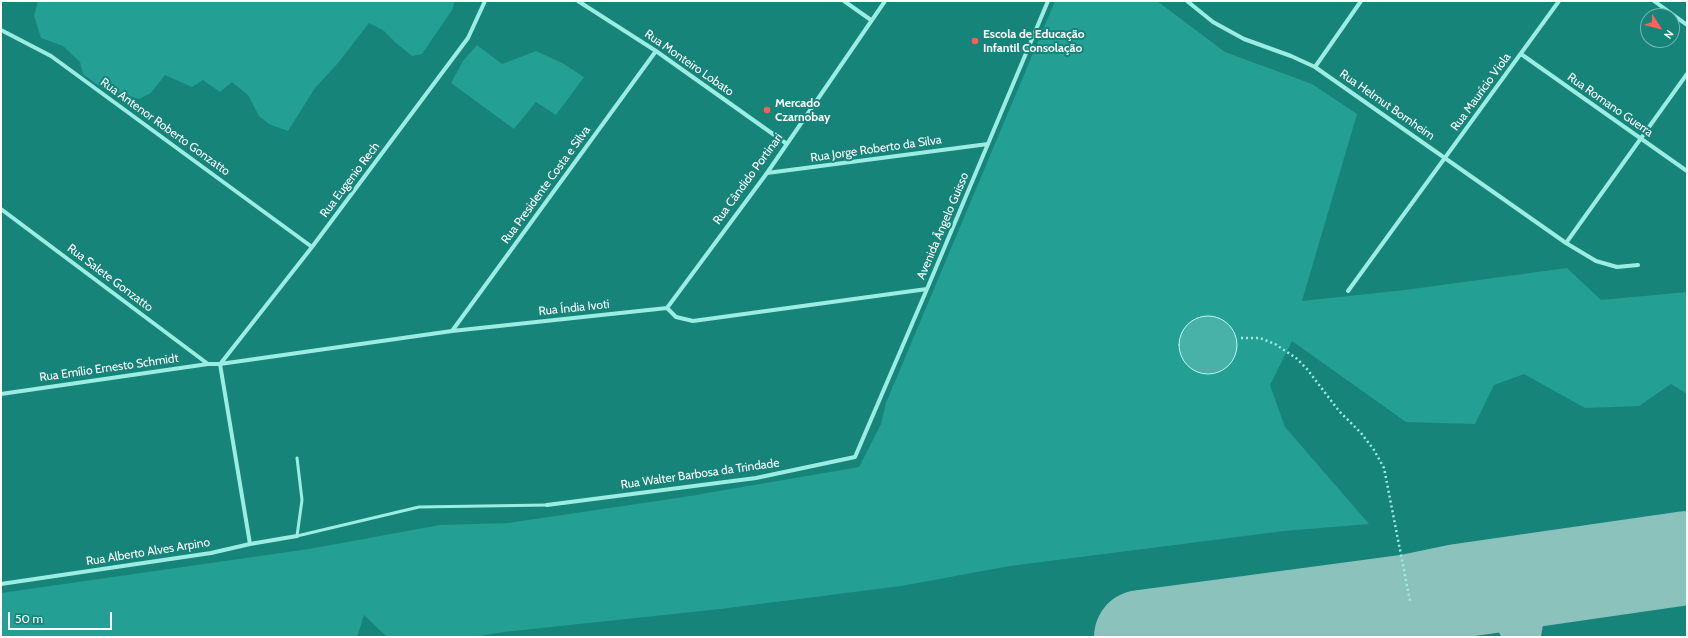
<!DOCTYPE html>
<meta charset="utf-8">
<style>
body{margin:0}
#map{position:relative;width:1688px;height:638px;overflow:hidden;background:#17847a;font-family:Cabin,sans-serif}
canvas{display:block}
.frame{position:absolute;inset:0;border:2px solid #fff;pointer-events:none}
.north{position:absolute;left:1640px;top:8px;width:40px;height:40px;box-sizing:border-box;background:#17847a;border:1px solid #74b5af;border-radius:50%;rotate:126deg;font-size:11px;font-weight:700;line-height:16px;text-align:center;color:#fff}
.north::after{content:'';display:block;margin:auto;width:14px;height:18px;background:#ff6157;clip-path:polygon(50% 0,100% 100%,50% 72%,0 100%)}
.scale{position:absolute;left:8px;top:612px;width:104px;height:18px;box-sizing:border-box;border:2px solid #fff;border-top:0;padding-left:5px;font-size:12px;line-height:14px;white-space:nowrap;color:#fff;-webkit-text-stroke:3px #17847a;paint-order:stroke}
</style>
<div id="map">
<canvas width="1688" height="638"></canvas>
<div class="frame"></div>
<div class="north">N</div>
<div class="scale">50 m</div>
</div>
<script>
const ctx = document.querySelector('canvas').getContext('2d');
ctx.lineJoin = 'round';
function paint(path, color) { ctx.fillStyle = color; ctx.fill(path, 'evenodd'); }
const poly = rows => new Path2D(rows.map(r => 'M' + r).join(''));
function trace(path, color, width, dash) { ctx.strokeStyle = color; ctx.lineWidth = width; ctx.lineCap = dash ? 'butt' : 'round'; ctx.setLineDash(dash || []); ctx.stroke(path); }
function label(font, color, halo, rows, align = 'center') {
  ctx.font = font + ' Cabin,sans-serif'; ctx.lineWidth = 4; ctx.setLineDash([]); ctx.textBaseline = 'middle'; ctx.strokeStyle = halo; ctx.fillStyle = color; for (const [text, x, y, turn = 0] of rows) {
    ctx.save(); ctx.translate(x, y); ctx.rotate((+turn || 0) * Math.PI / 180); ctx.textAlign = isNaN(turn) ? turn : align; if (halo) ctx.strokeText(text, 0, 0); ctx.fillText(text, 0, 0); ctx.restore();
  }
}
paint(poly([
 [38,1,455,1,452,10,422,54,412,56,396,43,383,30,369,23,338,63,315,88,288,131,269,124,259,116,248,95,232,82,220,92,203,80,192,87,165,75,151,93,139,99,103,89,83,74,80,62,63,46,41,38,34,16],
 [1055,1,1157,1,1225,52,1312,84,1357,114,1302,301,1405,290,1567,268,1601,300,1687,292,1687,394,1671,384,1639,406,1585,408,1524,374,1494,385,1475,424,1406,422,1292,341,1270,385,1285,427,1369,524,1284,531,1010,566,901,586,720,609,504,632,474,637,387,637,364,615,357,637,1,637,1,593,309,549,440,525,508,523,684,497,859,467,881,424,886,403],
 [477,45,502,64,536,51,562,63,584,77,556,115,536,102,514,129,451,83,463,61]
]), '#239f93');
trace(poly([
 [1458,591,1487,597,1499,604,1512,617,1522,637],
 [1522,637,1526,615,1539,595,1556,583,1574,575]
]), '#8bc2bc', 37);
trace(poly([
 [1141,637,1410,601,1458,591,1687,558]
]), '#8bc2bc', 94);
const building = poly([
 '1179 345a29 29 0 1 1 58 0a29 29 0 1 1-58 0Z'
]);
paint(building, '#48b2a8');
trace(building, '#c1f9f3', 1);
trace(poly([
 [1241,338,1260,338,1275,344,1296,358,1307,369,1339,411,1361,433,1374,450,1384,468,1410,601]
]), '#9bede4', 2.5, [2, 3]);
trace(poly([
 [297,458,302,500,297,536,419,507,547,505]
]), '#9bede4', 3);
trace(poly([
 [578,1,656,51,787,144],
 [844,1,871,20],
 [1187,1,1213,22,1244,39,1291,56,1315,67,1566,243,1596,261,1617,267,1638,265],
 [1654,1,1687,25],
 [1,30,51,56,312,247],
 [1521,54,1687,171],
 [1315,67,1361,1],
 [767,173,988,144],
 [1,209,208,364],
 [1566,243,1687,74],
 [1348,291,1559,1],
 [667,308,767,173,885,1],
 [452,331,656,51],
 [221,363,312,247,468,38,485,1],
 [220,364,250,544],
 [1,394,208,364,220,364,452,331,667,308,676,317,693,321,927,289],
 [547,505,756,478,855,457,927,289,1048,1],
 [1,584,211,553,250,544,297,536]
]), '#9bede4', 4);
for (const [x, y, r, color] of [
 [975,41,4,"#ff6157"],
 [767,110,4,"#ff6157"]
]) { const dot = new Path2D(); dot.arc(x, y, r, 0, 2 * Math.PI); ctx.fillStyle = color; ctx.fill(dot); trace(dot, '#17847a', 1.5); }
label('bold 12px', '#fff', '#17847a', [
 ["Escola de Educação",983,34],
 ["Infantil Consolação",983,48],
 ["Mercado",775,103],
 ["Czarnobay",775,117]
], 'left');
label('12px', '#fff', '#17847a', [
 ["Rua Monteiro Lobato",689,63,35],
 ["Rua Maurício Viola",1481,92,-54],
 ["Rua Helmut Bornheim",1387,105,35],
 ["Rua Romano Guerra",1610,105,35],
 ["Rua Antenor Roberto Gonzatto",165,127,36],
 ["Rua Jorge Roberto da Silva",876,149,-8],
 ["Rua Cândido Portinari",748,179,-54],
 ["Rua Eugenio Rech",350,180,-53],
 ["Rua Presidente Costa e Silva",546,185,-54],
 ["Avenida Ângelo Guisso",943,226,-67],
 ["Rua Salete Gonzatto",110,278,37],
 ["Rua Índia Ivoti",574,308,-6],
 ["Rua Emílio Ernesto Schmidt",109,368,-8],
 ["Rua Walter Barbosa da Trindade",700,474,-8],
 ["Rua Alberto Alves Arpino",148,552,-9]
]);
</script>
